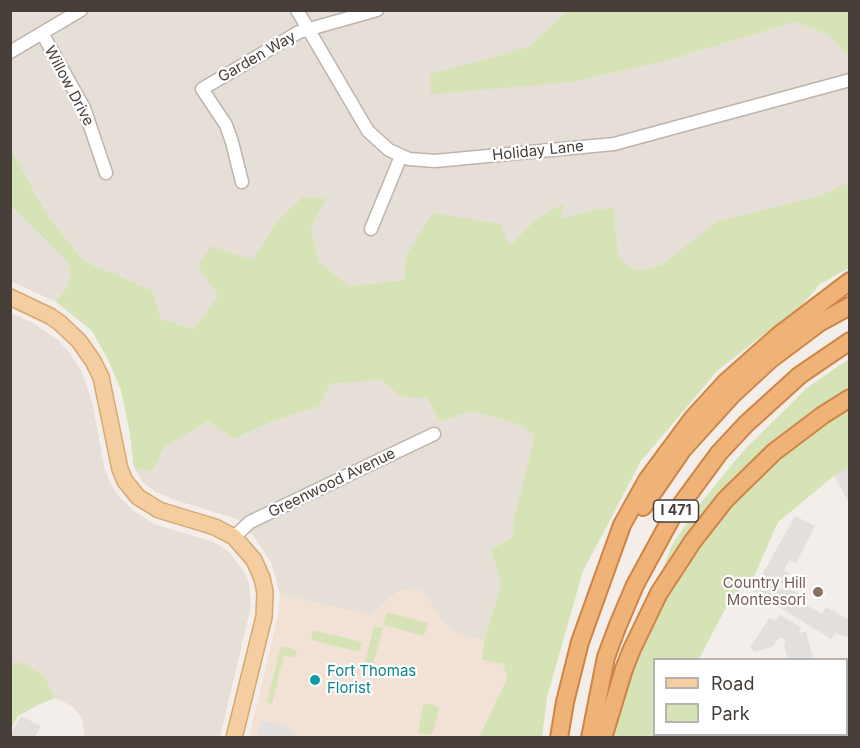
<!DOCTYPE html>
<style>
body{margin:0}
#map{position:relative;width:860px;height:748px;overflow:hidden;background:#f3eee9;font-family:Inter,sans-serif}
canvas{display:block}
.frame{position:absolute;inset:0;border:12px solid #463e38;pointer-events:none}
.legend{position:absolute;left:653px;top:658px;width:195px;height:78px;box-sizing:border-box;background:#fff;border:2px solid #b5b2af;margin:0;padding:8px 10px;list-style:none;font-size:18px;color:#463e38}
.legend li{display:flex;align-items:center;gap:12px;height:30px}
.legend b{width:30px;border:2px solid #b5b2af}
</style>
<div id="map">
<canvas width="860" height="748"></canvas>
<div class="frame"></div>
<ul class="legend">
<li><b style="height:8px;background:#f4cea0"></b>Road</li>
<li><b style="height:16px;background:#d6e3b6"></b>Park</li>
</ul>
</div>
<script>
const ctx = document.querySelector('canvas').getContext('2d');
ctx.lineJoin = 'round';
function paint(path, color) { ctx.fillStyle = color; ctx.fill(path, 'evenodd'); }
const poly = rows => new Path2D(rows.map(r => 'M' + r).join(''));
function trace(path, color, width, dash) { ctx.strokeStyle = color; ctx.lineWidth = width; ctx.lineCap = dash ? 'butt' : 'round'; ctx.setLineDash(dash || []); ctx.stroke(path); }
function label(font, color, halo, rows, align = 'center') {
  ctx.font = font + ' Inter,sans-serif'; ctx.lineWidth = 4.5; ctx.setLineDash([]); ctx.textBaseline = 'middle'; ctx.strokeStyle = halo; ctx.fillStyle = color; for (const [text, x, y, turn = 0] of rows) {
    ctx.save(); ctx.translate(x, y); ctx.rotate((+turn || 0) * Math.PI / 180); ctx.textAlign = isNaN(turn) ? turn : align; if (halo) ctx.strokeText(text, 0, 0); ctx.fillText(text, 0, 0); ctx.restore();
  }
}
paint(poly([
 [10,11,567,11,529,47,430,74,574,82,668,60,795,22,829,35,849,57,849,184,844,184,819,196,686,247,663,264,642,270,628,267,618,256,614,208,594,210,561,218,563,204,537,218,509,248,406,256,404,280,347,286,319,261,311,227,275,224,253,260,198,266,218,296,195,329,161,319,152,290,84,261,48,216,11,149],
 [10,207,67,261,71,274,67,287,56,302,11,281],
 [10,313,33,323,58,340,69,352,82,372,92,402,105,470,112,486,120,498,135,512,156,525,214,542,229,552,245,573,249,584,251,606,220,737,85,737,82,718,72,706,55,698,44,676,23,663,11,663],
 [381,380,401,397,427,398,440,422,471,411,521,425,536,437,513,523,513,537,491,549,501,585,484,641,458,635,440,619,423,590,411,588,396,593,371,615,280,595,272,564,253,535,237,519,175,500,156,492,143,482,134,468,152,472,165,447,208,421,236,439,268,423,320,406,330,384]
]), '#e6dfd7');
paint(poly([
 [411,588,423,590,440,619,458,635,484,641,482,660,503,664,507,679,479,737,249,738,278,615,280,595,371,615,396,593]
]), '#f2e2d6');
paint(poly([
 [567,11,849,11,849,57,829,35,795,22,668,60,574,82,431,94,430,74,529,47],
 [11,149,48,216,84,261,152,290,161,319,194,329,218,296,198,266,211,246,253,260,275,224,303,197,326,198,311,227,319,261,348,286,404,280,406,256,433,213,501,224,509,247,537,218,564,203,561,218,594,210,614,208,618,256,628,267,642,270,663,264,718,221,819,196,844,184,849,184,849,268,820,284,803,304,718,370,641,461,583,571,547,697,542,737,479,737,507,679,503,664,482,660,484,641,501,585,491,549,513,537,513,523,535,436,521,425,471,411,440,422,427,398,401,397,381,380,330,384,320,406,268,423,235,439,208,421,165,447,152,472,134,468,129,428,121,390,108,360,92,331,56,302,67,287,71,274,67,261,11,207],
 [849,359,849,389,837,395,773,441,714,501,661,573,672,545,699,505,745,449,808,387],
 [849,405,849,467,834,476,778,522,752,581,732,596,699,659,654,660,654,734,685,735,685,737,610,738,626,684,646,635,680,569,736,496,786,450],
 [387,612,428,623,424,636,383,625],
 [374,626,383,628,373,664,365,662],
 [313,630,362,642,359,652,311,640],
 [281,646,297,650,295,658,284,655,272,704,267,702],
 [849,660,849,737,828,737,829,735,846,734,846,661],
 [11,663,23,663,44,676,55,698,40,704,18,716,11,729],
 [431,704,439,708,434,729,430,735,418,733,423,705]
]), '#d6e3b6');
paint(poly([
 [849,467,850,468,849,503,834,476],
 [795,516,815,526,796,563,789,560,784,570,789,573,783,584,777,582,778,589,781,590,784,585,804,596,801,602,822,614,826,607,849,620,848,628,849,638,835,633,831,639,753,591],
 [780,615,801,627,799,633,806,632,813,659,788,659,784,645,786,640,780,637,773,646,756,652,750,648,769,618,776,621],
 [21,716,41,726,35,737,11,737,11,733],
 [262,720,287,727,297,737,257,737]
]), '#e2dfdd');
const minor = poly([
 [297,10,368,131,389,150,409,159,435,161,614,144,850,80],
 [42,33,84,108,106,173],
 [10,52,81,10],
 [242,182,232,142,226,125,202,89,299,32,377,10],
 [371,229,401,156],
 [234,537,250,522,434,434]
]);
const major = poly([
 [10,297,50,316,60,323,79,341,93,361,101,377,120,469,125,481,138,497,159,510,215,527,234,537,254,560,262,578,265,592,264,617,234,738]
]);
const highway = poly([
 [643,507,683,449,732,395,771,359,819,323,850,306],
 [559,738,565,702,580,642,622,525,647,480,693,418,726,382,779,335,850,281],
 [590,738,606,657,618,625,635,585,672,517,719,453,746,424,800,375,850,341],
 [603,738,624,669,632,649,659,593,693,541,725,500,774,452,823,415,850,398]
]);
trace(minor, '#bdb4ac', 15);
trace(major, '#d8a871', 18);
trace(highway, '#ce8547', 20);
trace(minor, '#fff', 12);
trace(major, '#f4cea0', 15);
trace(highway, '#f0b377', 16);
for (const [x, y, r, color] of [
 [818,592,6,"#8d6e63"],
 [315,680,6,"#0f9aa8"]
]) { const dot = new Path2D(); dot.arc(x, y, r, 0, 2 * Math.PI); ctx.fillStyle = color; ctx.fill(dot); trace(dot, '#fff', 2); }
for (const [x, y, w] of [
 [676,511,45]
]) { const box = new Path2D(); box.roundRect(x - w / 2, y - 11, w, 22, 4.5); ctx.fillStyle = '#fff'; ctx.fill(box); trace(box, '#463e38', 1.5); }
label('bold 14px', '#463e38', null, [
 ["I 471",676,511]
]);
label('15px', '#463e38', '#fff', [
 ["Garden Way",257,57,-30],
 ["Willow Drive",69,86,62],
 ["Holiday Lane",538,151,-6],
 ["Greenwood Avenue",332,483,-26]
]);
label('15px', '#785e54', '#fff', [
 ["Country Hill",806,583],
 ["Montessori",806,600]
], 'right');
label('15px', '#0d838f', '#fff', [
 ["Fort Thomas",327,671],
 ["Florist",327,688]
], 'left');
</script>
